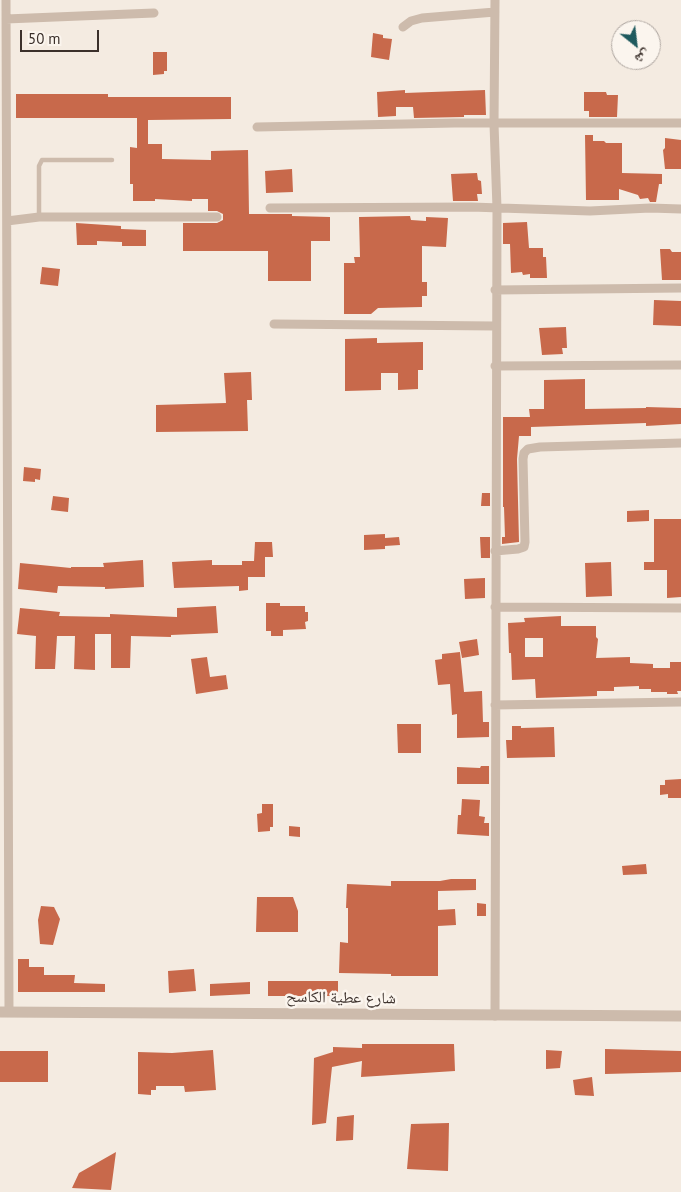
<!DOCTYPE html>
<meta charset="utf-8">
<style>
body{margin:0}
#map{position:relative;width:681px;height:1192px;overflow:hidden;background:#f4ebe1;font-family:"PT Sans","Noto Naskh Arabic",sans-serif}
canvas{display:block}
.north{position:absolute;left:611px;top:20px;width:50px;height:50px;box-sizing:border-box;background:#fbf5ee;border:1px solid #aea6a0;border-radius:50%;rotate:151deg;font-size:14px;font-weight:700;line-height:20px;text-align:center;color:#3b302b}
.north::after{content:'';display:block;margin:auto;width:18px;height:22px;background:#1f5a5e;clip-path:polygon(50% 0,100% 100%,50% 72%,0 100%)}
.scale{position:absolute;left:20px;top:30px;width:79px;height:22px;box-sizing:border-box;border:2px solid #3b302b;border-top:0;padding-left:6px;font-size:15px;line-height:18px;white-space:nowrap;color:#3b302b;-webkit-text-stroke:4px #fbf5ee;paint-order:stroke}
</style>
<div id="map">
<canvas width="681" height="1192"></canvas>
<div class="north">ش</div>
<div class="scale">50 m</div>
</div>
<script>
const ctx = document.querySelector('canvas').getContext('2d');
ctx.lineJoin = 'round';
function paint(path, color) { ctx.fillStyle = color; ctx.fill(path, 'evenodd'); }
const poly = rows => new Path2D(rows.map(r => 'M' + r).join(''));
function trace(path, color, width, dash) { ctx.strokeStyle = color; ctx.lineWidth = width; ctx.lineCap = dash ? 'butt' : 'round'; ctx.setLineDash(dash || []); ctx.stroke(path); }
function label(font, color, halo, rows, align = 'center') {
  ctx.font = font + ' "PT Sans","Noto Naskh Arabic",sans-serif'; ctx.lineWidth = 5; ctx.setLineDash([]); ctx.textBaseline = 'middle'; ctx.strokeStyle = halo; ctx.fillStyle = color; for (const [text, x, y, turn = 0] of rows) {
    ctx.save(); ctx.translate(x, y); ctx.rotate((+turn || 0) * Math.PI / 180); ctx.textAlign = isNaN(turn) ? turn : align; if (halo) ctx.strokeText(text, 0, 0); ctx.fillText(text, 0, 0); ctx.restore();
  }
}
paint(poly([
 [373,33,383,35,383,38,392,39,389,60,371,57],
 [153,52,167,52,167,71,164,71,164,74,153,75],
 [405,90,405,93,485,90,486,115,464,115,464,117,414,118,413,107,396,107,396,116,378,117,377,92],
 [584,92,606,92,607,95,618,95,617,117,589,117,589,111,584,111],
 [16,94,108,94,108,97,231,97,231,119,148,120,148,144,162,144,162,159,211,160,211,151,248,150,249,214,292,214,292,216,330,217,330,241,311,241,311,281,268,281,268,251,183,251,183,223,217,223,223,220,223,214,217,211,208,211,208,199,192,199,192,201,155,199,155,201,133,201,133,184,130,184,130,147,137,148,137,118,16,118],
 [585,135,593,135,593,141,604,141,606,143,622,143,622,173,662,174,662,184,659,184,656,202,650,202,648,198,640,199,638,195,619,189,619,200,586,200],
 [665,138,681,140,681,169,665,169,663,150,665,148],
 [292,169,293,192,266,193,265,171],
 [477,173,478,180,481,181,482,194,477,194,478,201,453,201,451,174],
 [410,216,411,220,426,221,426,217,448,218,446,247,422,246,422,282,427,282,427,296,422,296,422,307,378,308,371,314,344,314,344,263,355,263,354,257,360,257,359,217],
 [527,222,529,248,543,248,543,257,546,257,547,278,530,278,530,274,523,275,522,272,511,273,510,244,503,244,503,223],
 [76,223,121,226,121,229,146,230,146,246,122,246,122,242,97,241,97,245,77,245],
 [660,249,670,249,672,252,681,252,681,280,662,280],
 [42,267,60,269,58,286,40,284],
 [654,300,681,301,681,326,653,325],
 [566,327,567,348,562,348,563,354,542,355,539,328],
 [377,338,377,343,423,342,423,370,418,370,418,389,398,390,398,373,381,373,381,390,345,391,345,339],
 [251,372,252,400,247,400,248,431,156,432,156,405,226,403,224,373],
 [585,379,585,409,646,408,646,407,681,408,681,424,646,426,646,423,531,427,531,436,519,436,517,459,519,542,502,544,502,537,505,537,504,507,503,507,503,417,530,417,529,409,544,409,544,380],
 [24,467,41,469,40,480,35,479,35,482,23,481],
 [482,493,490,493,490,506,481,506],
 [53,496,69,498,68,512,51,510],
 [649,510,649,521,627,522,627,511],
 [654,519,681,519,681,597,667,598,667,570,644,570,644,562,654,562],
 [385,534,385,538,399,537,400,545,385,546,385,549,364,550,364,535],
 [480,537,490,537,490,558,481,558],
 [255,542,272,542,273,557,265,557,265,577,248,577,248,590,239,591,239,586,174,588,172,562,212,560,212,565,242,565,242,561,254,561],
 [143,560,144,587,105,589,105,587,58,586,57,593,18,589,20,563,71,568,71,567,104,567,103,563],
 [611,562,612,596,586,597,585,563],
 [485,578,485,598,465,599,464,579],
 [266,603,280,603,280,606,305,606,305,612,308,612,308,621,305,622,306,629,283,630,283,636,271,636,271,631,266,631],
 [216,606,218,633,171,635,171,637,131,636,130,668,111,668,111,634,95,634,95,670,74,669,75,636,57,636,55,669,35,669,36,636,17,634,20,608,60,612,59,616,110,617,110,614,177,617,177,608],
 [561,616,561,626,596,626,596,637,598,639,596,658,630,657,630,663,653,664,653,668,670,668,670,662,681,662,681,691,677,691,678,694,667,694,667,692,651,692,651,689,639,689,639,686,614,687,614,691,597,691,597,696,536,698,535,679,512,680,511,653,509,653,508,623,525,622,524,618],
 [525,638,543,638,543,657,525,657],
 [477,639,479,655,462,658,459,642],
 [460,652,464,692,482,691,483,722,489,722,489,737,457,738,457,714,452,715,450,684,438,685,435,660,442,659,442,654],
 [207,657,210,677,226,675,228,689,196,694,191,659],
 [397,724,421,724,421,753,398,753],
 [512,726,521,726,521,728,554,727,555,757,507,758,506,740,512,740],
 [481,766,489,766,489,784,457,784,457,767,480,768],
 [681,779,681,798,668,798,668,794,660,795,660,785,665,785,665,780],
 [462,799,480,800,479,816,485,817,484,823,489,823,489,836,457,834,458,815,461,815],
 [262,804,273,804,273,827,270,827,270,831,258,832,257,814,262,813],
 [289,826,300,827,300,837,289,836],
 [646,864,647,874,623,875,622,866],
 [451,879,476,879,476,890,438,891,438,910,455,909,456,925,438,926,438,976,391,976,391,974,339,973,340,942,348,943,348,908,346,908,347,884,391,886,391,881,440,881],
 [257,897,293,897,298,911,298,932,256,932],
 [477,903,486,904,486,916,477,916],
 [41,906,54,907,60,919,53,945,40,944,38,920],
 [18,959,29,959,29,967,44,967,44,975,75,975,74,983,105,984,105,992,18,992],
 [194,969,196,991,169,993,168,971],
 [268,981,338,981,338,996,268,996],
 [250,982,250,994,210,996,210,984],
 [362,1044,454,1044,455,1071,361,1077,362,1061,332,1067,326,1123,312,1125,314,1058,333,1052,333,1047,362,1048],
 [605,1049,681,1051,681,1072,605,1074],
 [213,1050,216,1090,185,1092,184,1086,156,1086,156,1090,151,1090,151,1095,138,1094,138,1052,172,1053],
 [546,1050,562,1051,560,1068,546,1069],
 [0,1051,48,1051,48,1082,0,1082],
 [592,1077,594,1096,575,1095,573,1080],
 [354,1115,353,1140,336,1141,337,1117],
 [449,1123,448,1171,407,1169,411,1124],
 [116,1152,111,1190,72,1188,79,1173]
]), '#c8694b');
trace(poly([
 [39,217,39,166,42,160,112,160]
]), '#cdbbac', 4.5);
trace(poly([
 [6,0,9,1012],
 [6,19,154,13],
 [403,27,411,21,422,18,495,12],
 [257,127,454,123,681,123],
 [270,208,471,207,590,211,650,208,681,209],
 [7,221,39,217,217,217],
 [495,290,681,288],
 [274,324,495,326],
 [495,366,681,365],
 [495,551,518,549,524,547,525,542,523,459,524,453,528,449,540,447,681,443],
 [495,607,681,608],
 [495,705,681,702],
 [495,1016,497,208,494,124,495,0]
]), '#cdbbac', 9);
trace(poly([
 [0,1012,681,1016]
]), '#cdbbac', 11);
label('16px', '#3b302b', '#fbf5ee', [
 ["شارع عطية الكاسح",341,998,1]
]);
</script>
